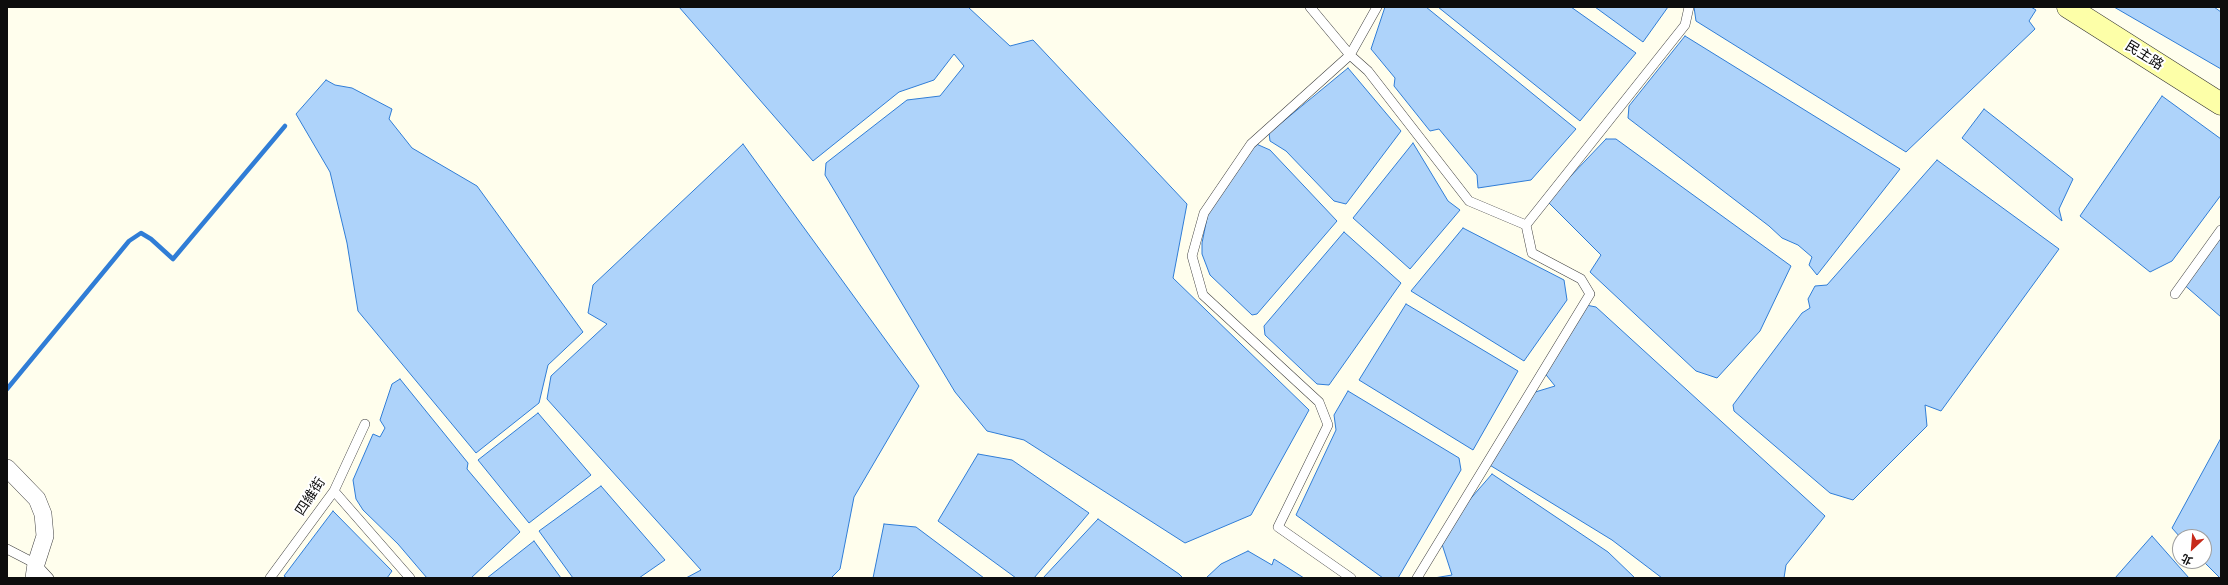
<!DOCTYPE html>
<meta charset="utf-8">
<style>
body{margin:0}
#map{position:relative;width:2228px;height:585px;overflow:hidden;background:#fffeed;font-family:"Source Serif 4","Noto Sans TC",serif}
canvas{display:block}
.frame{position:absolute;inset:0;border:8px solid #0d0d0d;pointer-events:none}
.north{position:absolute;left:2172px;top:529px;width:40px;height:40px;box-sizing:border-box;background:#fff;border:1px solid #9e9e9e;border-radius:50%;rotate:206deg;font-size:11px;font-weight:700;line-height:16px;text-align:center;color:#0d0d0d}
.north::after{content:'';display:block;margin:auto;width:14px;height:18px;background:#c72b1b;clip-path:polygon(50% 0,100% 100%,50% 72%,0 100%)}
</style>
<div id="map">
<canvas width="2228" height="585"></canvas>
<div class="frame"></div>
<div class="north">北</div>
</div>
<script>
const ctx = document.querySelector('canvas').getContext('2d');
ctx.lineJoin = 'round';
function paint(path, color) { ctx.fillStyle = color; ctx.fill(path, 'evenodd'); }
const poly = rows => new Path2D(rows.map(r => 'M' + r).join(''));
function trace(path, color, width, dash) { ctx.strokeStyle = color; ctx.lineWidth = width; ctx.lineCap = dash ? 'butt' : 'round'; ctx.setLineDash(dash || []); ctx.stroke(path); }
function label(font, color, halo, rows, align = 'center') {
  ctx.font = font + ' "Source Serif 4","Noto Sans TC",serif'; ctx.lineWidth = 4; ctx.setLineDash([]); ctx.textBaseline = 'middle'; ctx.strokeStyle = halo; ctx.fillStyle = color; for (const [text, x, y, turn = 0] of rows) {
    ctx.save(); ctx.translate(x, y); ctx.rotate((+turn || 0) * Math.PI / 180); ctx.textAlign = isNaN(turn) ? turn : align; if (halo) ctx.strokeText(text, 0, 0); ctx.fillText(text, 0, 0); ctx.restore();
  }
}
const water = poly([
 [679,7,968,7,1010,46,1033,40,1187,204,1173,278,1309,410,1251,515,1185,543,1024,440,987,431,955,392,825,175,826,163,907,100,940,96,964,66,954,54,934,80,899,92,813,161,679,7],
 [1385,7,1426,7,1576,129,1531,180,1478,188,1477,175,1439,129,1430,131,1394,86,1395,78,1371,49,1385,7],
 [1438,7,1571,7,1636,53,1580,121,1438,7],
 [1595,7,1668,7,1643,42,1595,7],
 [1694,7,2031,7,2036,10,2029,21,2035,29,1906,152,1696,21,1694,7],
 [2114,7,2214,7,2221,12,2221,69,2114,7],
 [1685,36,1900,169,1817,275,1809,265,1812,257,1798,245,1782,238,1769,226,1628,118,1629,106,1685,36],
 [1348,68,1401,131,1346,204,1334,201,1286,151,1270,141,1269,133,1348,68],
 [326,80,335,85,352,88,392,109,389,119,412,148,477,186,583,332,548,365,539,403,476,453,358,311,347,243,330,172,296,114,326,80],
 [2162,96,2221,139,2221,195,2172,261,2150,272,2080,216,2162,96],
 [1984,109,2073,179,2059,209,2062,221,1962,138,1984,109],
 [1606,139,1616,139,1791,266,1760,331,1717,378,1696,371,1590,272,1601,255,1547,201,1606,139],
 [1254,143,1270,150,1337,221,1257,314,1252,315,1210,275,1202,254,1202,243,1208,213,1254,143],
 [1413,143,1448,201,1460,210,1410,269,1353,218,1413,143],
 [743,144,919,386,854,497,840,569,831,578,686,578,701,570,547,399,551,376,607,324,588,313,593,285,743,144],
 [1937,160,2059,249,1941,411,1925,405,1927,426,1853,500,1830,493,1734,411,1733,405,1802,313,1810,308,1808,299,1815,286,1827,285,1937,160],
 [1463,228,1564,280,1567,300,1524,361,1411,291,1463,228],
 [2221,231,2221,317,2181,282,2221,231],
 [1344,232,1401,283,1329,385,1317,384,1265,335,1264,326,1344,232],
 [1406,304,1518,371,1473,450,1359,380,1406,304],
 [1586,305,1596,307,1825,516,1786,565,1784,578,1662,578,1612,540,1488,464,1532,393,1555,386,1543,371,1586,305],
 [400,379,468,463,467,469,520,532,471,578,427,578,398,544,363,510,356,499,353,480,373,434,380,437,385,428,380,420,392,384,400,379],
 [1348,391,1459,458,1461,470,1398,578,1383,578,1296,515,1336,430,1334,415,1348,391],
 [538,413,591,475,529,523,478,460,538,413],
 [2221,438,2221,578,2220,578,2203,561,2204,537,2180,537,2172,528,2221,438],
 [978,454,1012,460,1089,513,1034,578,1016,578,938,521,978,454],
 [1492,474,1608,552,1635,578,1434,578,1452,575,1439,535,1492,474],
 [601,486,665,560,639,578,573,578,539,531,601,486],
 [333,511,392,571,387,578,287,578,284,576,333,511],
 [1098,519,1179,574,1183,578,1043,578,1098,519],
 [884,524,916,527,984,578,873,578,884,524],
 [2152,536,2189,578,2115,578,2152,536],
 [534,541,561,578,487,578,534,541],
 [1248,551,1272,565,1274,559,1304,578,1206,578,1221,564,1248,551]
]);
paint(water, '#aed3fa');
trace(water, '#307dd6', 1);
trace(poly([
 [7,389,129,241,141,233,151,239,173,259,285,126]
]), '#307dd6', 4.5);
const lane = poly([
 [1310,7,1350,55,1368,71,1469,201,1526,225,1685,25,1689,7],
 [2175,294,2221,230],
 [334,491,410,578],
 [7,549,36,564,49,578],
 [270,578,334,491,365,424],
 [1351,578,1278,527,1328,425,1319,402,1203,295,1192,256,1204,213,1251,144,1350,55,1377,7],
 [1417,578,1590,294,1581,279,1532,253,1526,225]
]);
const street = poly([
 [7,468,37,499,43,514,45,536,36,564,34,578]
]);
const secondary = poly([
 [2068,7,2221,104]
]);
trace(lane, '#404040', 10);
trace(street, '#404040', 18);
trace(secondary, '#2f2f2f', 23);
trace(lane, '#fff', 9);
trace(street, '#fff', 17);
trace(secondary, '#fdffa8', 22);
label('14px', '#0d0d0d', '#fff', [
 ["民主路",2144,56,32],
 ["四維街",311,497,-57]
]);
</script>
